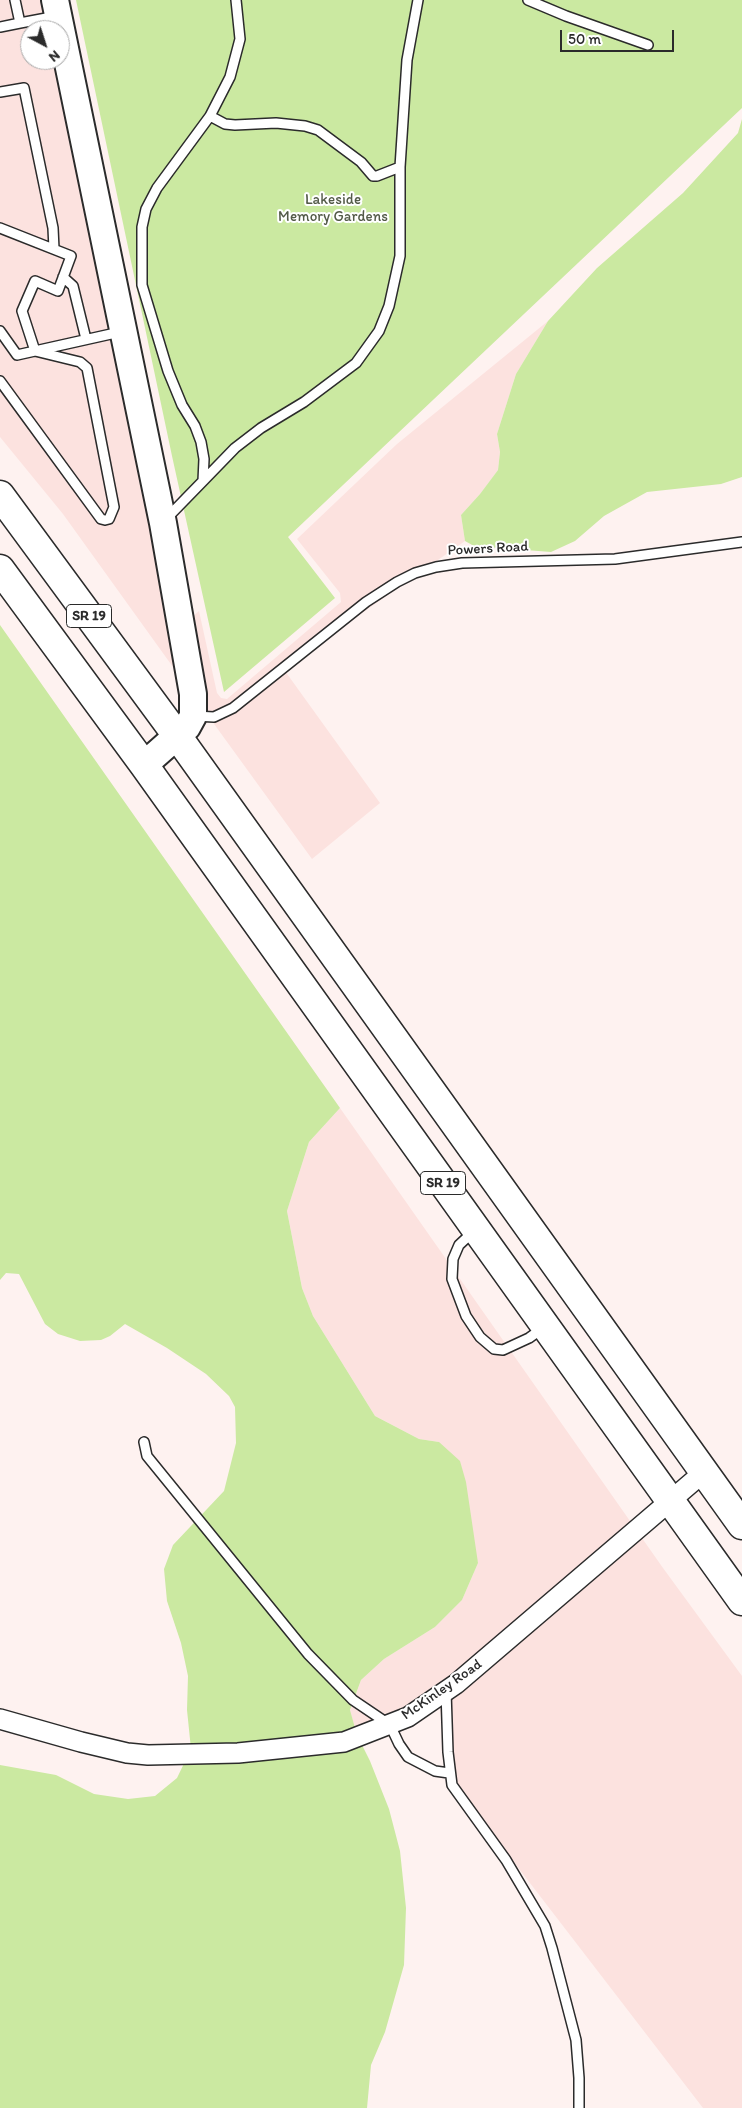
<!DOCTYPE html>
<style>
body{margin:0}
#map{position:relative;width:742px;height:2108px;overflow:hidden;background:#fef2f0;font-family:Itim,sans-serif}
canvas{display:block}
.north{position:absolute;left:20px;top:20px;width:50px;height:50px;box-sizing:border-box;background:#fff;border:1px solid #aaa;border-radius:50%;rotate:140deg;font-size:14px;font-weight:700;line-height:20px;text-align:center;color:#2b2b2b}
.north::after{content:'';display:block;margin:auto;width:18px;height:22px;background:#2b2b2b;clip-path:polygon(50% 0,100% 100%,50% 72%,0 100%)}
.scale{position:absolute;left:560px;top:30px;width:114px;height:22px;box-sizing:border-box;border:2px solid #2b2b2b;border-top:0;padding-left:6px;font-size:15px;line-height:18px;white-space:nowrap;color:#2b2b2b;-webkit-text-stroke:4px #fff;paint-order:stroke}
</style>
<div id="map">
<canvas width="742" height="2108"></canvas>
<div class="north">N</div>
<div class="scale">50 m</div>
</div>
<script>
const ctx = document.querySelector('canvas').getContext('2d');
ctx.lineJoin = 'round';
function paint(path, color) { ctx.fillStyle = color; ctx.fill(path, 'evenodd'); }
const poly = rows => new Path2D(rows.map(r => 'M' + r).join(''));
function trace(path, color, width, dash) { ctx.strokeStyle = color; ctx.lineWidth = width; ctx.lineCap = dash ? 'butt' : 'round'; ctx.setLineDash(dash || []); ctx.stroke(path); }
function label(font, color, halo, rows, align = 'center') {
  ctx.font = font + ' Itim,sans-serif'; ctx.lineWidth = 4; ctx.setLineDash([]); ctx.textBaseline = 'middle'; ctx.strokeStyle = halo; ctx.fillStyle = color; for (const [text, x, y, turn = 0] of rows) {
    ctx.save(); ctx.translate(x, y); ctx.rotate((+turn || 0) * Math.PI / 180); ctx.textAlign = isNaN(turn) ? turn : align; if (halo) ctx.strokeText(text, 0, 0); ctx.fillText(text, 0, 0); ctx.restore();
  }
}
paint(poly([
 [0,0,47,0,53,30,30,30,30,60,59,60,183,681,63,514,0,437],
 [548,321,516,374,497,434,500,452,498,470,480,494,461,515,465,541,325,639,285,671,380,803,312,859,201,706,189,620,199,611,217,693,221,698,227,699,341,602,340,593,297,539,397,444],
 [340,1108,663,1568,742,1676,742,2108,703,2108,450,1779,439,1702,357,1735,350,1711,361,1680,384,1659,435,1627,462,1600,478,1563,439,1442,419,1439,375,1416,313,1316,302,1288,287,1211,309,1142]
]), '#fce2df');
paint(poly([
 [76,0,742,0,742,108,288,537,335,598,224,692,172,456],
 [742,119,742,477,721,484,647,492,604,516,575,541,551,552,474,546,465,541,461,515,480,494,498,470,500,452,497,434,516,374,548,321,597,268,683,193,738,133],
 [0,625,340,1108,309,1142,287,1211,302,1288,313,1316,375,1416,419,1439,439,1442,460,1461,466,1482,478,1563,462,1600,435,1627,384,1659,361,1680,350,1710,357,1735,370,1761,389,1809,400,1851,406,1908,404,1965,385,2032,371,2065,367,2108,0,2108,0,1765,56,1775,94,1794,128,1799,155,1796,177,1778,191,1749,187,1710,188,1676,181,1643,167,1601,164,1569,173,1545,224,1491,236,1443,235,1407,229,1396,206,1374,167,1348,125,1324,110,1336,101,1340,80,1341,58,1334,45,1324,19,1274,6,1273,0,1280]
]), '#cbe9a1');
const lane = poly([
 [528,0,566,16,648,45],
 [20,23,57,16],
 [0,27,20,23,15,0],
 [0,92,24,88,53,228,54,249],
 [210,116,225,124,235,125,276,123,305,126,318,130,361,162,373,176,377,176,400,167,407,60,418,0],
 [0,228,71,256,58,291,35,281,22,311,35,351],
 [63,277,73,286,86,339],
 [0,331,17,355,120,332],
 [0,381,101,519,105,520,109,519,114,507,87,368,80,362,35,351],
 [203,481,235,448,261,428,304,402,356,363,379,331,389,306,400,256,400,167],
 [166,519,203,481,204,459,201,442,195,426,182,405,168,371,142,285,142,227,146,209,157,188,210,116,230,77,240,39,236,0],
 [194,716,214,717,233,708,366,602,397,582,415,573,436,567,462,563,615,559,742,542],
 [474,1231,459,1245,453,1259,452,1279,466,1316,480,1337,494,1349,503,1350,529,1338,543,1328],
 [144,1442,147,1456,308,1654,353,1700,390,1725,399,1744,408,1757,435,1771,449,1773],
 [446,1691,448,1752,452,1785,506,1860,545,1926,552,1948,576,2040,579,2078,579,2108]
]);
const street = poly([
 [0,1719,81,1742,127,1753,148,1755,238,1753,344,1742,408,1717,456,1684,704,1472]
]);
const secondary = poly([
 [55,0,163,523,193,694,193,716,187,727,144,765]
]);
const primary = poly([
 [0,495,178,737,742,1525],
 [0,569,144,765,742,1601]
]);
trace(lane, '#2b2b2b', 12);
trace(street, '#2b2b2b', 22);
trace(secondary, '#2b2b2b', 30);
trace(primary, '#2b2b2b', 31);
trace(lane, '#fff', 9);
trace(street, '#fff', 19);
trace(secondary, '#fff', 26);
trace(primary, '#fff', 28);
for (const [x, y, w] of [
 [89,616,45],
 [443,1183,45]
]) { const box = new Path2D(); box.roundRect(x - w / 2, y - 11.5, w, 23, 4); ctx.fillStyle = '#fff'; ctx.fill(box); trace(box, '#2b2b2b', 1); }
label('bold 14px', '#2b2b2b', null, [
 ["SR 19",89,616],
 ["SR 19",443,1183]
]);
label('15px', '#535a48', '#fff', [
 ["Lakeside",333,200],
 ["Memory Gardens",333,217]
]);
label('15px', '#2b2b2b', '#fff', [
 ["Powers Road",488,549,-3],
 ["McKinley Road",442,1690,-35]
]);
</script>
